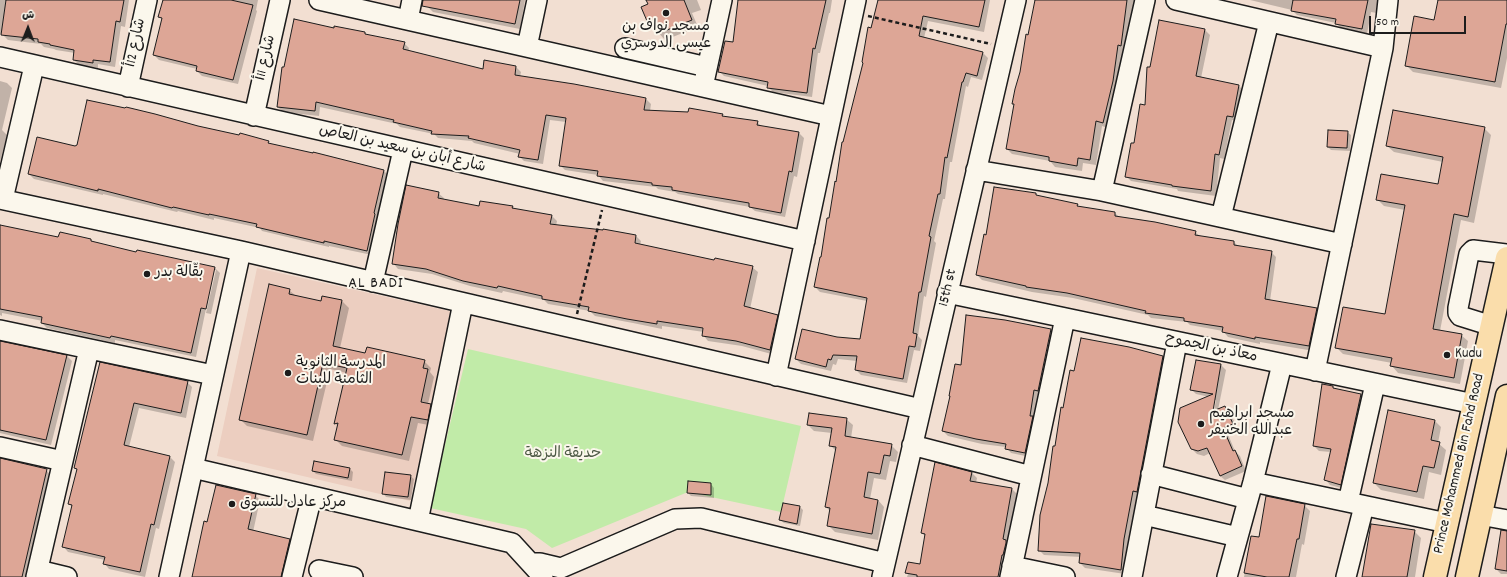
<!DOCTYPE html>
<meta charset="utf-8">
<style>
body{margin:0}
#map{position:relative;width:1507px;height:577px;overflow:hidden;background:#f2dfd2;font-family:Dekko,"Playpen Sans Arabic",sans-serif}
canvas{display:block}
.north{position:absolute;left:8px;top:8px;width:40px;height:40px;-webkit-text-stroke:3px #fbf7ec;paint-order:stroke;rotate:1deg;font-size:11px;font-weight:700;line-height:16px;text-align:center;color:#1c1c1c}
.north::after{content:'';display:block;margin:auto;width:14px;height:18px;background:#1c1c1c;clip-path:polygon(50% 0,100% 100%,50% 72%,0 100%)}
.scale{position:absolute;left:1369px;top:16px;width:97px;height:18px;box-sizing:border-box;border:2px solid #1c1c1c;border-top:0;padding-left:5px;font-size:12px;line-height:14px;white-space:nowrap;color:#1c1c1c;-webkit-text-stroke:3px #fbf7ec;paint-order:stroke}
</style>
<div id="map">
<canvas width="1507" height="577"></canvas>
<div class="north">ش</div>
<div class="scale">50 m</div>
</div>
<script>
const ctx = document.querySelector('canvas').getContext('2d');
ctx.lineJoin = 'round';
function paint(path, color) { ctx.fillStyle = color; ctx.fill(path, 'evenodd'); }
const poly = rows => new Path2D(rows.map(r => 'M' + r).join(''));
function trace(path, color, width, dash) { ctx.strokeStyle = color; ctx.lineWidth = width; ctx.lineCap = dash ? 'butt' : 'round'; ctx.setLineDash(dash || []); ctx.stroke(path); }
function label(font, color, halo, rows, align = 'center') {
  ctx.font = font + ' Dekko,"Playpen Sans Arabic",sans-serif'; ctx.lineWidth = 4; ctx.setLineDash([]); ctx.textBaseline = 'middle'; ctx.strokeStyle = halo; ctx.fillStyle = color; for (const [text, x, y, turn = 0] of rows) {
    ctx.save(); ctx.translate(x, y); ctx.rotate((+turn || 0) * Math.PI / 180); ctx.textAlign = isNaN(turn) ? turn : align; if (halo) ctx.strokeText(text, 0, 0); ctx.fillText(text, 0, 0); ctx.restore();
  }
}
paint(poly([
 [257,268,454,312,410,501,217,456]
]), '#eccec0');
paint(poly([
 [468,349,801,426,781,512,688,492,552,548,526,529,430,508]
]), '#c1eba8');
paint(poly([
 [0,0,129,0,125,27,121,26,115,67,98,64,98,68,79,65,74,60,75,53,56,50,54,49,44,47,41,44,8,40,2,34,0,34],
 [164,0,258,0,256,10,257,11,238,84,202,76,197,71,197,69,159,60,154,55,163,20,159,16],
 [430,0,525,0,520,29,433,12,428,7],
 [647,0,697,0,701,10,692,13,698,27,665,40,648,21,649,5],
 [745,0,832,0,830,13,829,13,820,53,818,53,812,97,773,92,768,87,768,86,724,76,719,71,734,43],
 [879,0,990,0,984,32,928,21,924,38,983,53,988,58,982,80,971,77,968,87,966,86,952,162,950,162,945,199,943,199,934,241,936,243,926,297,924,296,918,336,922,340,920,351,914,350,907,383,861,375,856,370,857,361,838,359,836,365,833,364,831,371,801,364,796,359,837,338,861,340,867,301,820,292,815,287],
 [1036,0,1136,0,1133,11,1132,11,1126,51,1123,50,1118,87,1108,128,1102,126,1096,165,1083,163,1082,171,1055,167,1050,161,1012,154,1007,149,1015,105,1013,104],
 [1250,0,1379,0,1377,13,1371,12,1367,34,1341,28,1336,23,1297,15,1292,10],
 [1439,0,1507,0,1507,58,1501,88,1413,72,1406,65,1435,21],
 [1160,21,1205,30,1210,35,1201,78,1239,86,1244,91,1237,121,1232,120,1224,159,1220,158,1216,196,1178,191,1177,189,1131,181,1126,176,1146,106,1151,68],
 [335,29,365,33,368,36,404,43,409,48,408,52,484,71,516,67,521,72,520,77,574,85,646,99,651,104,650,111,722,115,724,117,757,122,762,127,799,133,804,138,797,177,794,176,785,217,755,211,750,207,678,194,675,192,658,189,656,187,603,181,598,175,565,170,560,165,566,122,550,120,543,164,524,161,519,156,520,154,474,143,472,141,438,138,434,134,400,127,397,124,320,107,319,116,283,112,278,107,284,68],
 [0,81,7,83,12,88,2,130,7,135,0,162],
 [88,101,198,127,268,142,272,145,384,171,389,176,372,255,329,246,329,247,262,231,260,228,214,218,214,220,178,211,177,212,103,194,103,195,34,179,29,174,76,148],
 [1484,128,1491,135,1474,223,1461,220,1440,331,1461,335,1468,341,1460,384,1398,373,1392,366,1392,363,1343,354,1336,347,1385,315,1405,210,1384,206,1377,199,1438,186,1443,162,1394,152,1387,146],
 [1347,132,1351,135,1350,151,1331,150,1328,147],
 [438,193,444,198,443,200,480,207,512,206,515,209,551,215,557,221,556,226,636,236,641,241,640,245,715,261,752,267,758,272,750,309,777,316,782,321,775,355,742,346,708,341,703,335,704,332,662,326,662,329,633,323,595,316,590,311,548,304,544,300,503,291,502,293,470,286,432,274,398,269,393,263],
 [1036,194,1039,197,1077,205,1080,208,1115,213,1119,217,1195,232,1200,236,1234,242,1239,247,1271,252,1276,257,1270,301,1317,309,1322,314,1314,351,1260,342,1260,344,1228,337,1223,331,1190,325,1187,322,1151,318,1148,315,1073,298,1032,292,982,280,977,275,987,236],
 [0,226,59,238,91,240,94,243,137,253,137,251,215,268,220,273,211,314,206,313,216,270,214,270,196,357,115,340,115,343,47,328,42,323,43,321,2,313,2,316,0,315],
 [289,290,296,296,322,302,323,297,342,301,349,308,340,348,366,354,424,361,431,368,430,372,434,377,428,404,437,411,434,426,418,423,409,461,342,446,335,439,338,426,335,423,347,373,330,369,313,441,247,426,240,419],
 [1004,321,1051,330,1056,335,1043,395,1039,394,1030,457,1011,453,1006,447,982,444,948,436,943,431,951,397,950,396,961,366],
 [0,342,67,356,72,361,51,445,0,433],
 [1163,356,1168,361,1125,574,1085,568,1080,563,1081,557,1044,555,1039,550,1049,484,1063,409,1075,372],
 [1197,361,1221,365,1226,370,1218,410,1225,407,1230,412,1237,428,1227,432,1235,451,1240,456,1246,471,1225,480,1220,476,1210,453,1204,456,1197,454,1192,449,1210,397,1196,394,1191,389],
 [1214,400,1216,400,1213,416,1211,416],
 [100,363,187,382,192,387,186,418,139,408,129,447,170,457,175,462,159,529,156,528,145,577,109,569,104,563,105,560,68,552,63,546,73,507,69,504,77,470,76,468],
 [1333,387,1336,390,1361,395,1366,400,1345,489,1330,485,1326,480,1331,452,1319,451,1314,446],
 [846,419,853,425,851,438,891,445,898,452,896,462,890,461,886,480,874,478,870,499,878,500,884,507,878,540,835,532,828,525,831,512,826,507,836,451,830,445,832,433,814,431,808,425],
 [1435,421,1441,427,1438,443,1446,450,1441,475,1429,472,1424,499,1381,490,1374,483],
 [0,459,46,470,51,475,28,577,0,577],
 [315,462,350,469,353,472,352,481,316,474,313,471],
 [972,473,977,478,976,483,1012,489,1017,494,1008,542,1004,577,907,577,908,574,906,573,921,566,926,537,922,533],
 [410,476,414,479,411,500,386,497,383,493],
 [711,484,714,488,714,498,691,496,688,493],
 [255,495,260,500,253,532,290,540,295,545,287,577,194,577],
 [784,504,800,507,803,510,800,526,784,523,780,520],
 [1304,505,1310,511,1304,545,1302,544,1296,577,1244,577,1252,537,1260,539],
 [1414,531,1421,538,1415,577,1363,577],
 [1507,532,1507,574,1501,574,1496,569]
]), '#0003');
const building = poly([
 [6,0,124,0,120,22,116,21,110,62,93,60,93,63,73,60,74,50,50,45,50,44,38,42,38,39,1,35,6,0],
 [163,0,231,0,253,5,233,80,196,71,197,66,153,55,162,18,158,17,163,0],
 [423,0,520,0,515,24,422,6,423,0],
 [646,0,684,0,692,20,657,34,651,20,647,21,641,7,648,4,646,0],
 [738,0,826,0,815,49,813,48,807,93,767,88,768,82,718,72,725,41,733,42,738,0],
 [878,0,985,0,979,27,923,16,919,36,983,52,977,76,966,73,963,82,962,82,947,158,945,157,940,194,938,194,929,236,931,237,921,292,919,292,913,333,917,334,915,347,909,346,903,379,855,370,857,356,833,355,831,360,828,359,826,367,795,359,802,329,837,337,860,339,867,298,814,287,820,257,821,257,827,218,829,218,835,181,836,182,842,142,843,142,863,63,862,62,868,27,871,28,878,0],
 [1035,0,1127,0,1121,46,1118,45,1113,81,1103,123,1096,121,1090,160,1078,158,1077,166,1049,161,1049,157,1006,149,1014,104,1012,104,1015,89,1020,72,1026,34,1028,35,1035,0],
 [1293,0,1368,0,1362,29,1335,24,1336,19,1291,11,1293,0],
 [1438,0,1507,0,1507,24,1506,24,1495,82,1405,66,1414,16,1434,20,1438,0],
 [294,19,334,28,334,26,365,32,365,34,405,42,403,49,483,69,484,60,516,66,515,75,574,84,646,98,644,110,688,112,689,108,723,114,722,116,758,121,757,125,799,132,792,172,789,171,781,213,749,207,749,203,672,190,672,187,652,185,652,183,597,176,598,171,559,166,566,118,546,115,538,160,518,157,520,150,468,138,469,136,431,134,432,131,393,122,394,120,316,102,315,111,277,107,282,67,284,67,294,19],
 [1159,20,1205,29,1196,76,1239,85,1233,117,1227,116,1219,155,1215,154,1211,191,1172,186,1172,185,1125,177,1131,143,1134,143,1140,104,1145,105,1147,67,1150,67,1159,20],
 [87,100,125,108,126,107,155,114,198,126,239,135,240,133,269,141,268,143,313,153,313,152,384,170,374,213,375,214,367,251,324,241,324,243,256,227,257,224,209,214,209,215,173,207,172,208,98,189,98,191,28,174,37,137,75,146,77,145,87,100],
 [1393,110,1485,127,1468,217,1454,214,1433,329,1462,334,1454,378,1390,366,1392,358,1335,348,1343,307,1385,314,1405,205,1376,200,1381,174,1438,184,1443,157,1386,146,1393,110],
 [1328,130,1348,131,1347,148,1327,147,1328,130],
 [406,185,439,192,438,198,479,206,480,201,513,206,512,208,552,215,550,224,603,230,603,229,636,235,635,243,714,260,715,258,753,266,744,306,778,315,770,350,736,341,702,336,703,328,657,321,657,324,627,319,588,311,589,307,542,299,542,296,498,286,497,288,463,281,426,269,392,264,398,224,406,185],
 [994,187,1036,193,1036,195,1078,204,1077,206,1115,212,1115,216,1155,222,1196,231,1195,235,1234,241,1234,245,1272,251,1265,299,1317,308,1309,346,1255,337,1255,339,1222,332,1223,327,1184,321,1184,318,1145,313,1146,311,1067,293,1026,287,1026,286,976,275,984,234,986,235,994,187],
 [0,225,58,237,60,232,91,239,91,241,136,252,137,250,215,267,206,309,201,308,191,353,111,336,110,338,41,323,42,317,0,309,0,225],
 [269,284,290,289,289,294,321,301,322,296,342,300,333,346,365,353,367,347,425,360,423,368,428,369,421,402,431,404,428,420,411,417,402,455,334,440,338,423,334,424,347,368,323,363,307,435,239,420,269,284],
 [966,315,1005,320,1051,329,1038,391,1034,390,1030,416,1033,416,1025,453,1005,449,1006,444,976,439,942,431,950,396,949,396,955,364,961,365,966,315],
 [1081,338,1129,347,1163,356,1137,492,1133,491,1124,539,1121,570,1079,563,1080,553,1038,551,1040,515,1048,483,1053,446,1055,446,1061,407,1063,408,1070,370,1074,371,1081,338],
 [0,341,67,355,46,440,0,430,0,341],
 [1196,360,1221,364,1213,411,1225,406,1233,424,1223,428,1233,451,1235,450,1242,466,1220,476,1207,448,1198,451,1191,449,1178,422,1180,408,1213,394,1190,390,1196,360],
 [100,362,188,381,181,413,134,403,124,445,170,456,154,525,151,524,140,572,103,564,105,557,62,547,72,505,68,504,77,469,74,468,100,362],
 [1322,384,1333,386,1333,388,1361,394,1341,485,1324,480,1331,449,1313,446,1322,384],
 [1388,410,1435,420,1431,440,1440,442,1434,468,1423,466,1417,492,1373,483,1388,410],
 [809,413,847,418,845,436,892,444,890,456,884,455,880,474,868,472,864,497,878,500,872,534,827,526,830,508,825,507,836,447,829,446,832,428,807,425,809,413],
 [0,458,47,469,22,577,0,577,0,458],
 [314,461,350,468,348,478,312,471,314,461],
 [935,462,972,472,970,481,1012,488,1003,539,1006,540,1006,543,1003,555,1002,555,998,577,917,577,917,575,905,573,908,562,920,564,925,534,921,533,935,462],
 [385,472,411,475,408,497,382,494,385,472],
 [688,481,711,483,711,495,687,493,688,481],
 [216,485,256,494,248,529,290,539,281,577,192,577,204,521,207,522,216,485],
 [1266,496,1305,504,1299,539,1297,539,1289,577,1267,577,1244,573,1251,536,1259,537,1266,496],
 [783,503,800,506,797,524,779,520,783,503],
 [1371,524,1415,530,1407,577,1362,577,1371,524],
 [1501,530,1507,531,1507,571,1495,569,1501,530]
]);
paint(building, '#dda696');
trace(building, '#1c1c1c', 1);
const minor = poly([
 [319,0,831,116],
 [1176,0,1383,48],
 [408,20,412,0],
 [527,47,537,0],
 [625,48,707,67],
 [0,57,805,241],
 [128,87,147,0],
 [703,87,722,0],
 [254,116,280,0],
 [976,170,1102,191,1342,244],
 [1102,191,1145,0],
 [0,199,241,251,921,409],
 [3,199,34,66],
 [1221,217,1269,22],
 [373,282,403,150],
 [947,293,1474,404],
 [1492,326,1460,316,1458,313,1458,308,1469,254,1473,250,1507,254],
 [0,330,213,375],
 [1315,371,1383,48,1388,0],
 [776,376,856,0],
 [912,445,1031,476],
 [0,447,63,461],
 [193,468,512,543,543,577],
 [1151,474,1248,499],
 [1253,482,1447,523],
 [1348,502,1375,384],
 [1144,515,1238,537],
 [1480,515,1507,520],
 [418,521,463,303],
 [531,563,540,563,561,568,675,519,701,518,885,563],
 [1012,566,1065,577],
 [38,570,67,577],
 [319,570,353,577],
 [36,577,89,349],
 [169,577,241,251],
 [292,577,312,496],
 [882,577,1016,0],
 [1010,577,1065,318],
 [1132,577,1177,342],
 [1227,577,1253,482,1282,364],
 [1346,577,1364,506]
]);
const highway = poly([
 [1435,577,1507,258],
 [1467,577,1507,396]
]);
trace(minor, '#1c1c1c', 22);
trace(highway, '#1c1c1c', 25);
trace(poly([
 [868,16,991,44],
 [577,314,602,210]
]), '#1c1c1c', 2.5, [4, 3]);
trace(minor, '#fbf7ec', 19);
trace(highway, '#faddab', 22);
for (const [x, y, r, color] of [
 [666,13,4,"#1c1c1c"],
 [147,274,4,"#1c1c1c"],
 [1447,355,4,"#1c1c1c"],
 [288,373,4,"#1c1c1c"],
 [1201,424,4,"#1c1c1c"],
 [232,504,4,"#1c1c1c"]
]) { const dot = new Path2D(); dot.arc(x, y, r, 0, 2 * Math.PI); ctx.fillStyle = color; ctx.fill(dot); trace(dot, '#fbf7ec', 1.5); }
label('15px', '#1c1c1c', '#fbf7ec', [
 ["مسجد نواف بن",666,28,"center"],
 ["عيسى الدوسري",666,45,"center"],
 ["بقّالة بدر",155,274],
 ["Kudu",1455,355],
 ["المدرسة الثانوية",296,364],
 ["الثامنة للبنات",296,381],
 ["مسجد ابراهيم",1209,415],
 ["عبدالله الخنيفر",1209,432],
 ["مركز عادل للتسوق",240,504]
], 'left');
label('15px', '#1c1c1c', '#fbf7ec', [
 ["شارع 12أ",137,43,-78],
 ["شارع 11أ",267,58,-77],
 ["شارع أبان بن سعيد بن العاص",402,150,13],
 ["15th st",949,288,-77],
 ["معاذ بن الجموح",1211,349,12],
 ["Prince Mohammed Bin Fahd Road",1460,464,-77]
]);
label('15px', '#4e5a46', '#fbf7ec', [
 ["حديقة النزهة",563,455]
]);
ctx.letterSpacing = '1px';
label('16px', '#1c1c1c', '#fbf7ec', [
 ["AL BADI",376,285]
]);
ctx.letterSpacing = '0px';
</script>
